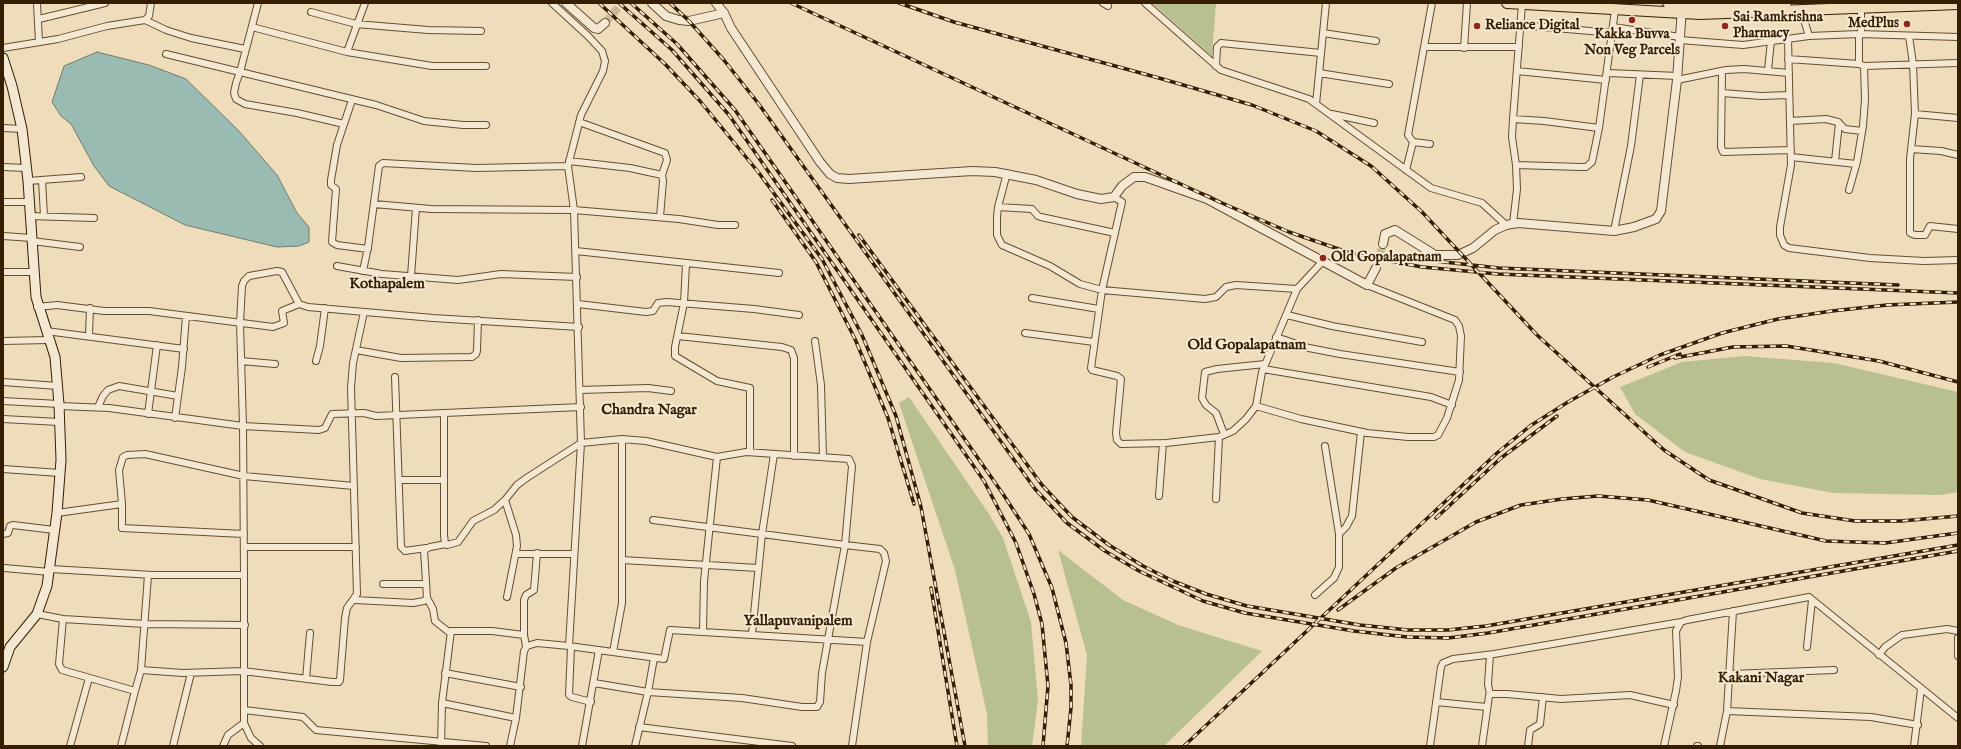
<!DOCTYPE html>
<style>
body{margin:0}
#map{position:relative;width:1961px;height:749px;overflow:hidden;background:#efdcbb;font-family:"IM FELL English",serif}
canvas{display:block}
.frame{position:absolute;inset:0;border:4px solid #351e02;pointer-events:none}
</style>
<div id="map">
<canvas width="1961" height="749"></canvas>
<div class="frame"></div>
</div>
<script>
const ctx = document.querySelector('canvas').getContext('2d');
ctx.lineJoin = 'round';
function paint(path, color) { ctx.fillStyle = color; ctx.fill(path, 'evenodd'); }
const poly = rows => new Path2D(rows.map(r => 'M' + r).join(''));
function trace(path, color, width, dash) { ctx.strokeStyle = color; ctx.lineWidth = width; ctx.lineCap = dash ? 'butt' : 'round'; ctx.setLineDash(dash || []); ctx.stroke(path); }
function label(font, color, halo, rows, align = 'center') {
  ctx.font = font + ' "IM FELL English",serif'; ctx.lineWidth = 4; ctx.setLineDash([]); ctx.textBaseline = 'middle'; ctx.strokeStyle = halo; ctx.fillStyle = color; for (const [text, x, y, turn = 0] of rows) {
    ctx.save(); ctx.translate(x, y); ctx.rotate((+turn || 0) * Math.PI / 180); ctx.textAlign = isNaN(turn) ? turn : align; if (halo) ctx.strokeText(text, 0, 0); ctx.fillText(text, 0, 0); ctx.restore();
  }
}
paint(poly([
 [1152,3,1216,3,1212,56],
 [1744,356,1834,363,1958,392,1958,492,1940,495,1833,493,1760,479,1685,452,1635,414,1620,387,1682,362],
 [909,397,989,514,1003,538,1031,622,1038,701,1032,746,988,746,987,714,955,570,899,403],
 [1058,550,1123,600,1178,625,1262,651,1164,746,1081,746,1087,655]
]), '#b9c090');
const water = poly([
 [97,52,149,65,186,79,239,131,277,175,297,213,309,227,309,242,299,246,277,247,185,225,109,186,94,166,71,124,61,116,52,102,64,66,97,52]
]);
paint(water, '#9abbb2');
trace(water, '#727c6c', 1);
trace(poly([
 [605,23,622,3],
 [1376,268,1383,244]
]), '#cab696', 8, [8, 4]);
const minor = poly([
 [37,3,39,42],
 [258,3,240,72,236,83,234,93,236,99,245,104,297,113,344,124],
 [552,3,588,36,602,51,605,61,603,71,581,115,568,166,574,210,581,443,569,646],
 [1103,3,1108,6],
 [1145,3,1221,70,1309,99,1431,188,1482,203,1506,225],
 [1861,8,1861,34],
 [1801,10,1809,36],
 [311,12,356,24,428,30,481,31],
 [39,19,105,3],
 [145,20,166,30,191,38,245,49],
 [1521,25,1613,33],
 [252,27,347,52,432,66,486,66],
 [1613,27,1680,37],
 [1323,33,1376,41],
 [1909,36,1913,64,1915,114,1910,159,1910,233,1915,235,1925,235,1930,226,1958,229],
 [1788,39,1791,165,1780,227,1780,235,1784,245,1789,248,1870,258,1924,261,1958,260],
 [1680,40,1743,45,1809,36,1859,34,1958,37],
 [1425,47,1519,47],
 [3,48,58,39,107,26,145,20,149,16,151,3],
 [1464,48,1467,3],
 [347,52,365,3],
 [166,54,376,105,424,121,463,125,486,125],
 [1788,59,1859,64],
 [1216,66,1217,47,1221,43,1321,53],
 [1864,66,1958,63],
 [1768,70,1771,41],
 [1517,71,1606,80],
 [1722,72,1721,147,1723,152,1791,150],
 [1319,73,1389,84],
 [1608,73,1678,76],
 [1677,80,1726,70,1744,69,1789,73],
 [1722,93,1761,96,1789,95],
 [352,100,337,145,331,180,331,185,336,189,332,242,337,245,368,249],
 [1316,104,1326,3],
 [1332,114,1374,123],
 [1915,114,1958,118],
 [1513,119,1544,121,1599,128],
 [1790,121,1826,119,1838,122,1845,129,1862,131],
 [579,122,665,153,667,160,662,175],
 [3,128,22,129],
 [1430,144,1413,142,1408,135,1432,3],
 [1911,149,1941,151,1958,155],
 [1791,157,1856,164],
 [569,161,630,168,662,175,663,181,660,217],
 [1835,161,1839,123],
 [1516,165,1581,167,1586,167,1592,162,1599,128,1615,10],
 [3,167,26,168],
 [1406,170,1413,142],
 [1007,173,998,207,997,217,997,235,1002,245,1050,266,1080,284,1102,290,1205,299,1216,297,1226,287,1236,285,1297,289,1322,262],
 [42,180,44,216],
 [28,181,81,177],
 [1849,190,1857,162,1863,126,1865,99,1864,66,1859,64,1859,34],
 [1114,197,1122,202,1102,290,1091,368,1092,370,1117,376,1121,379,1116,433,1117,440,1121,444,1166,443,1219,437,1233,431,1246,419,1256,406,1262,372,1297,289],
 [3,202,29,202],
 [374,204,431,209,574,210,679,219,718,225,735,225],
 [998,207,1032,209,1038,216,1041,217,1115,233],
 [30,216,94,218],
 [1513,224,1517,189,1516,165,1512,137,1513,119,1522,4],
 [1614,231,1631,146,1640,75],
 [3,236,32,238],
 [32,241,80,247],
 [576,251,779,273],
 [686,264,684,303,675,347,675,356,717,381,750,388,750,452],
 [337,266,382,274,458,280,501,274,577,277],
 [363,271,368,247,379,166,383,163,476,168,568,166],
 [3,272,33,272],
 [411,276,416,208],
 [1032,298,1099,309],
 [578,304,646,312,653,311,658,303,667,302,754,309,799,315],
 [37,307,57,305,104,311,149,311,273,327,284,323,282,311,299,304],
 [1287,315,1332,326,1422,342],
 [46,331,184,349],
 [1025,333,1094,342],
 [89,335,90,308],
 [678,336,782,347,791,350,794,358,794,456],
 [1276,337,1309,348,1340,354,1460,372],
 [3,341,49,340],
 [815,341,821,385,823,457],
 [356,350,401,358,472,357,476,354,477,351,478,320],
 [241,361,275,364],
 [316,361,320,346,325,308],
 [1263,369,1431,397,1452,405],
 [395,377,401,547,405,551,426,548],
 [3,382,58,386],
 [580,390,648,388,671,391],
 [3,401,59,404],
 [59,406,109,408,243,426,319,430,325,428,332,414,364,413,376,416,581,407],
 [1256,406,1301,419,1367,433,1408,437,1434,437,1438,435,1447,418,1459,380,1461,336,1459,326,1455,320,1367,285],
 [98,407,103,396,108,390,119,386,178,396],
 [444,413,444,535,445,543,447,545,458,542,473,521,494,510,505,500,517,485,528,477,581,443,622,439,646,441,717,457,746,452,849,459,852,466,845,545,880,549,884,553,886,561,867,642],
 [148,414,157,345],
 [175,418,182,367,186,316],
 [3,419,59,422],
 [1224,434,1216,413,1206,405,1202,398,1205,372,1217,369,1265,364],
 [3,469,60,473],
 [399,480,444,480],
 [1159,496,1163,443],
 [1216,499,1219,437],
 [505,500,516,535,517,546,507,597],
 [122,504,119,470,123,457,127,455,145,454,244,476,354,486],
 [57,513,122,504,122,528,244,534],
 [653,520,762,534,752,634],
 [3,534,8,533,10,526,13,525,54,530],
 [1339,534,1346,527,1352,516,1361,432],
 [244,547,356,547],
 [516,554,574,554],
 [622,560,758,568],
 [4,568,50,572],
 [51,569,153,575,244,575,243,426,240,323,242,286,244,281,249,276,277,271,282,272,299,304,308,307,433,318,579,327],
 [244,575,244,723,251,738,260,746],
 [383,584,426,584],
 [1315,595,1334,578,1339,567,1339,534,1325,446],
 [427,598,433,609,435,621,450,633],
 [355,600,413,603,424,601,427,598,424,550,430,547,446,544],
 [37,614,63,619,145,624,245,625],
 [63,619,59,664,62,670,135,691,141,670,148,575],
 [703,632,704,581,717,457],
 [1958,638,1958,656],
 [526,646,524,635,524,600,526,595,534,590,537,553],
 [571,647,569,695,572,697,591,702],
 [1807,647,1812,600],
 [613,652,622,603,622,439],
 [1879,655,1885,647,1902,635,1947,629,1958,631],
 [141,670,183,673,243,671,332,682,339,682,340,680,345,618,347,608,357,594,351,388,353,363,364,312],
 [445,673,521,687],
 [1731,674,1834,670],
 [306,679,310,633],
 [594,683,648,692,742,698,802,707,817,707,820,702,822,673,845,545,762,534,774,454],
 [1490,695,1488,684,1490,655],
 [1436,702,1487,707],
 [442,703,516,718],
 [244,710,303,717,316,730,486,746],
 [1727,711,1871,717,1918,725],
 [639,727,792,746],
 [70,746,89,678],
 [121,746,135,691],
 [173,746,191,673],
 [223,746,228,735,244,723],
 [441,746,442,703,451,631,492,631,524,635],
 [510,746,516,718,524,651,527,646,537,643,569,646,664,659,670,630,867,642,852,746],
 [582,746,599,650],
 [635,746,648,692,654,658],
 [1430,746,1441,667,1443,663,1453,659,1494,654,1681,622],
 [1482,746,1489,696,1491,694,1507,694,1561,699,1630,695,1674,705],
 [1528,746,1530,730,1540,724,1543,697],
 [1664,746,1676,691,1678,677,1676,631,1681,622,1687,620,1809,597,1958,718],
 [1697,746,1698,746],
 [1720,746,1727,711,1733,611],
 [1914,746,1921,689]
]);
const tertiary = poly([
 [566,3,594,28,598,29,605,23],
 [652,3,666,16,679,20,689,21,724,13],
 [716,3,724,13,731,28,820,162,830,174,837,178,849,179,972,171,995,172,1036,180,1077,194,1101,199,1114,197,1122,186,1134,177,1145,177,1207,199,1367,285,1376,268],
 [1383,244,1385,234,1395,230,1435,255,1458,255,1473,248,1495,230,1506,225,1518,223,1614,231,1634,227,1656,219,1661,211,1677,80,1682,8]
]);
const secondary = poly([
 [3,58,12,86,22,129,28,181,36,297,55,357,59,404,61,460,57,513,47,586,37,614,10,647,3,667]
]);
const primary = poly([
 [1507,3,1700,14,1958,4],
 [1668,3,1682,5,1786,3]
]);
trace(minor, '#644e30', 8);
trace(tertiary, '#644e30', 10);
trace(secondary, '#351e02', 11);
trace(primary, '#351e02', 12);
trace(minor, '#f5e8d3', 6);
trace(tertiary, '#f5e8d3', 8);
trace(secondary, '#f5e8d3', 9);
trace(primary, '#efdcbb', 10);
const rail = poly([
 [599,3,665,64,700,101,759,173,822,259,862,335,896,416,921,507,965,746],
 [619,3,672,50,729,115,984,481,1016,543,1034,594,1042,624,1048,686,1043,746],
 [631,3,677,44,735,110,1003,494,1029,534,1052,588,1066,643,1071,685,1071,708,1067,746],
 [670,3,689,21,723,59,758,103,1035,489,1067,523,1105,551,1139,571,1203,601,1245,613,1354,631,1407,637,1448,638,1488,633,1958,551],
 [791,3,1215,200,1289,232,1353,254,1422,267,1498,274,1958,293],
 [899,3,954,22,1159,78,1252,105,1316,131,1371,166,1422,212,1537,335,1664,450,1709,480,1802,513,1855,521,1901,521,1958,516],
 [772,200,816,262,855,339,888,418,914,504],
 [859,235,1042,485,1072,517,1109,545,1143,566,1173,581,1206,594,1247,606,1360,625,1408,630,1448,630,1486,626,1958,545],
 [1407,258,1499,268,1898,285],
 [1675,358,1733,347,1786,346,1879,361,1958,382],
 [1648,367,1680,354],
 [1436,518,1501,458,1557,416],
 [931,588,957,746],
 [1338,610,1396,568,1476,522,1521,505,1562,499,1598,496,1648,500,1826,541,1885,543,1958,533],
 [1184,746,1497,453,1530,426,1568,402,1613,377,1660,355,1722,333,1778,319,1832,311,1887,305,1958,302]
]);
trace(rail, '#351e02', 3.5);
trace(rail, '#f5e8d3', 2, [6]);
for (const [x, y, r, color] of [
 [1632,20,4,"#8f2418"],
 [1907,24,4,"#8f2418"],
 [1477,26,4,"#8f2418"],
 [1725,26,4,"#8f2418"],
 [1323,258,4,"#8f2418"]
]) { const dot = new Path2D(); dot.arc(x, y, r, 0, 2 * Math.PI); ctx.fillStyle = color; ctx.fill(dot); trace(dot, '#f5e8d3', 1.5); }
label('bold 14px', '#351e02', '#f5e8d3', [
 ["Sai Ramkrishna",1733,18],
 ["Pharmacy",1733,34],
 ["MedPlus",1899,24,"right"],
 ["Reliance Digital",1485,26],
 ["Kakka Buvva",1632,35,"center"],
 ["Non Veg Parcels",1632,51,"center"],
 ["Old Gopalapatnam",1331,258]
], 'left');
label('bold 15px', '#351e02', '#f5e8d3', [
 ["Kothapalem",387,285],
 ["Old Gopalapatnam",1247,346],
 ["Chandra Nagar",649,411],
 ["Yallapuvanipalem",798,622],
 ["Kakani Nagar",1761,679]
]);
</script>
